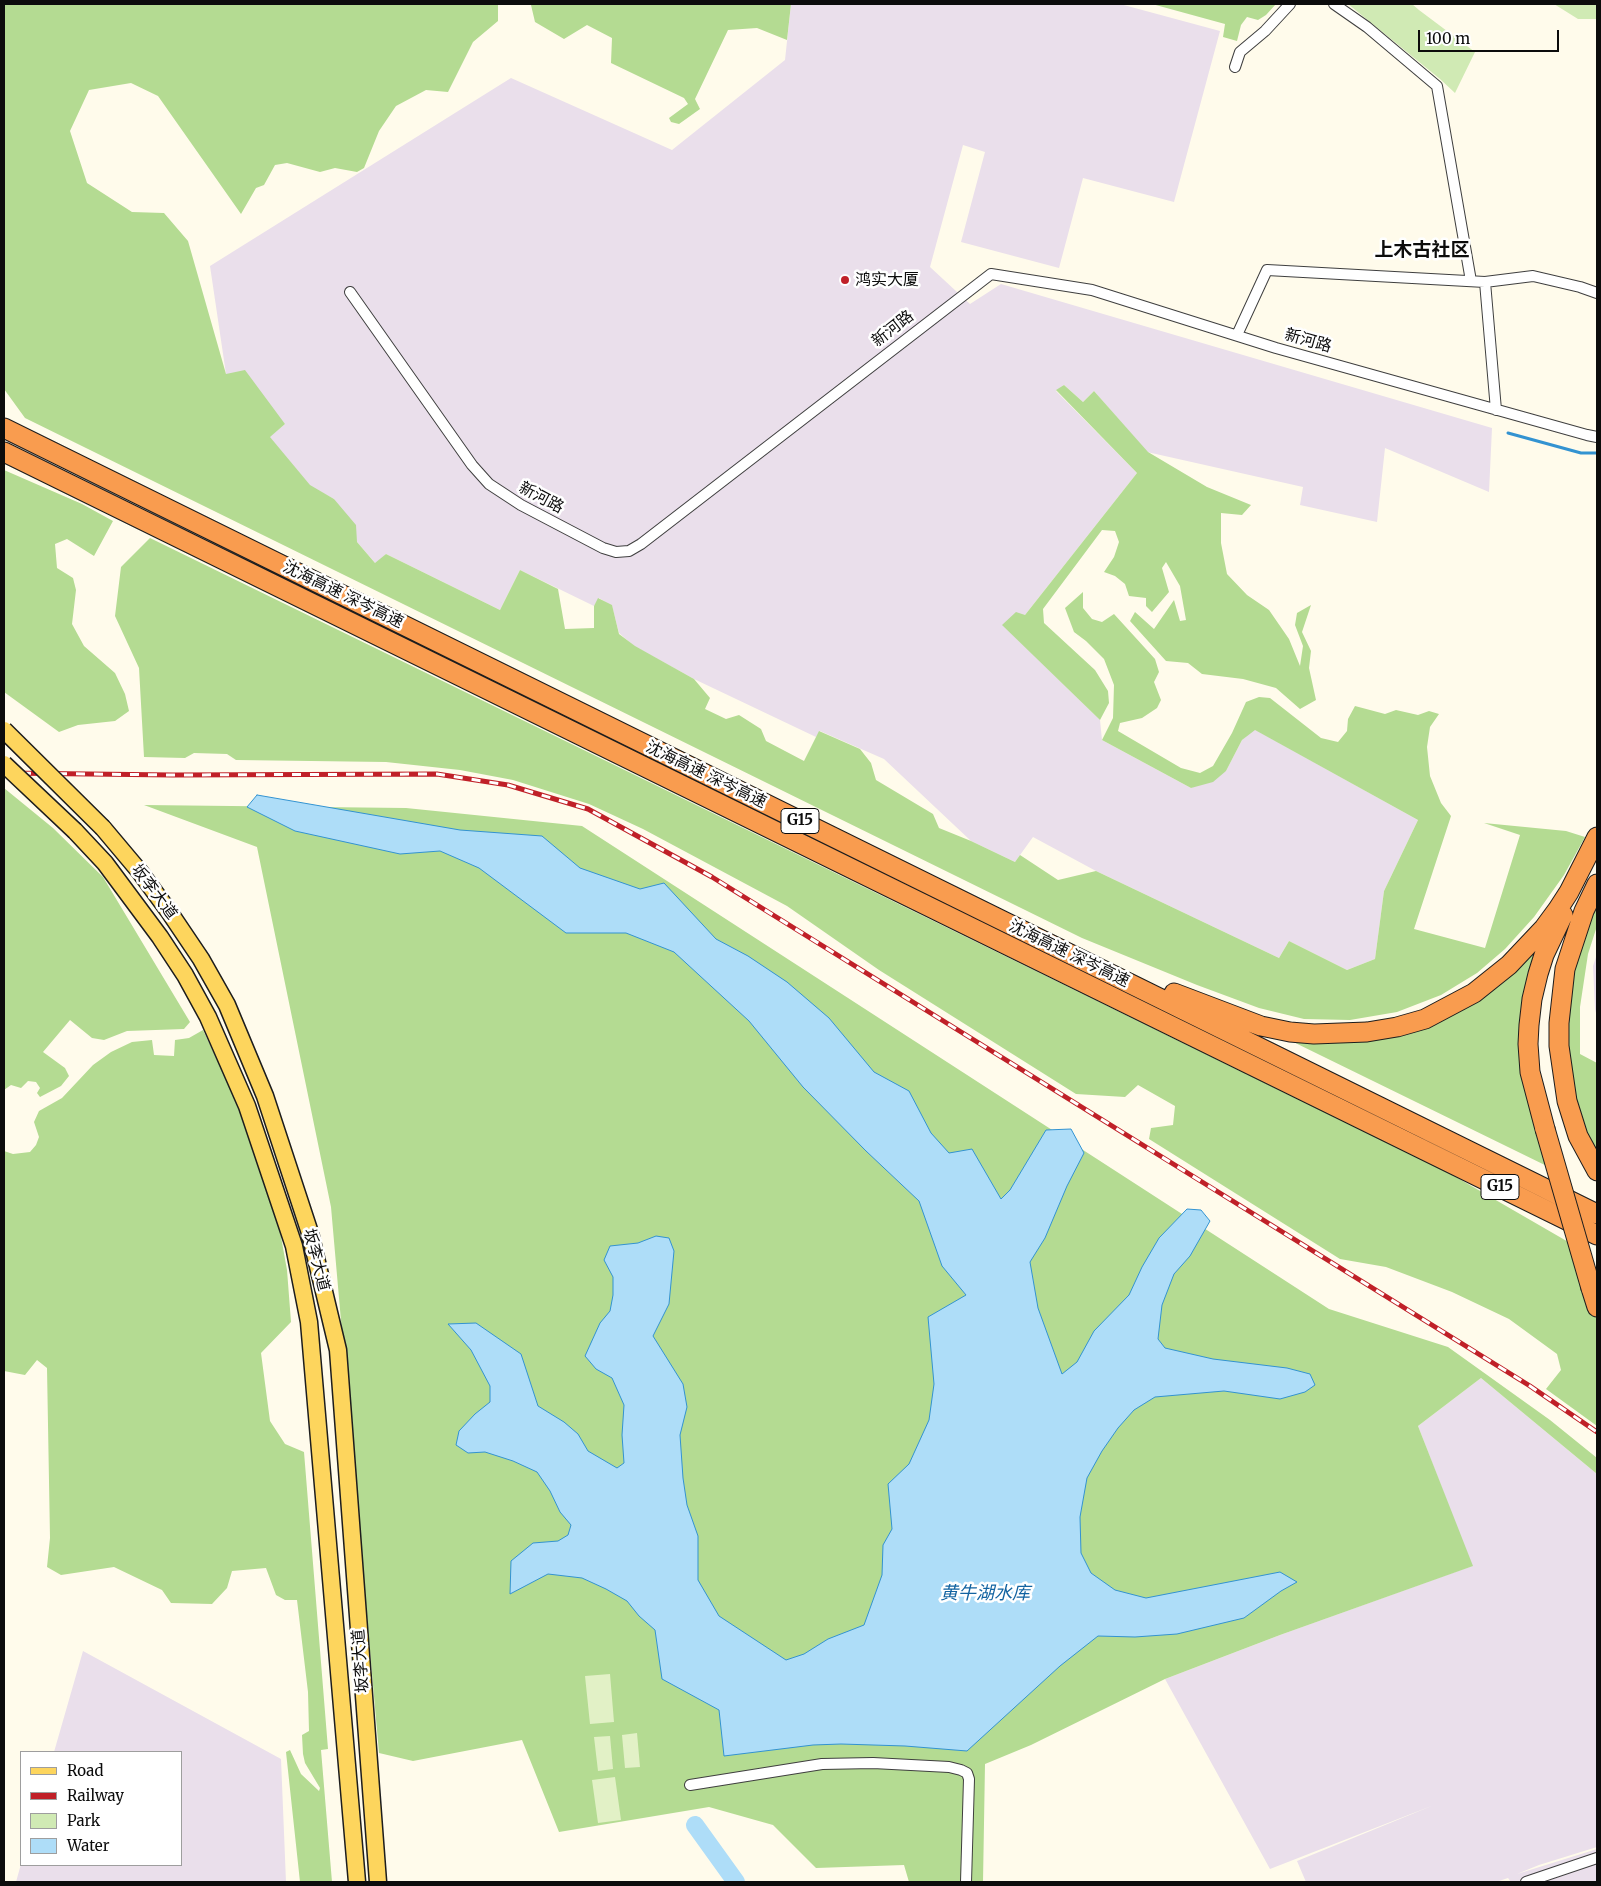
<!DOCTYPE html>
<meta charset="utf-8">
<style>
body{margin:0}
#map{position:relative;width:1601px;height:1886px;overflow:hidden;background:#fffbeb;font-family:Merriweather,serif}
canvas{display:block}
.frame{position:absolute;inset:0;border:5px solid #0c0c0c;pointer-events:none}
.legend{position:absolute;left:20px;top:1751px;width:162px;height:115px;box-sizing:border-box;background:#fff;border:1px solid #9e9e9e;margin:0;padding:6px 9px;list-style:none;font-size:15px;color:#0c0c0c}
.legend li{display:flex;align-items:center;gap:10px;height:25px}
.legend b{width:25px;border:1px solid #9e9e9e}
.scale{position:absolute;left:1418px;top:30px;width:141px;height:22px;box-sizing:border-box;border:2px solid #0c0c0c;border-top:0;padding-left:6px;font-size:15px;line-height:18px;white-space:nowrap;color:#0c0c0c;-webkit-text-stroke:4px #fff;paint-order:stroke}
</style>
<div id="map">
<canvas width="1601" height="1886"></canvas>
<div class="frame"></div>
<ul class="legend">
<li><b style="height:6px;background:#fdd55d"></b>Road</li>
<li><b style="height:6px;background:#c02028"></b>Railway</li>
<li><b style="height:14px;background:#d0eab4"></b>Park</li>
<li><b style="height:14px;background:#aeddf8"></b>Water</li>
</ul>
<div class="scale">100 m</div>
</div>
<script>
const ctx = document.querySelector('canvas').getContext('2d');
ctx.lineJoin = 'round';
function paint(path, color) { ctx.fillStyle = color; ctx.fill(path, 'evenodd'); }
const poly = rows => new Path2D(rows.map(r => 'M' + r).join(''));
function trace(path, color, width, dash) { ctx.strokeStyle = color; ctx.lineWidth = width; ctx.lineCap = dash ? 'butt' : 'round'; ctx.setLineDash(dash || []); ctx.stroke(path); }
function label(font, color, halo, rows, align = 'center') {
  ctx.font = font + ' Merriweather,"Noto Sans SC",serif'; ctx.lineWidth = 5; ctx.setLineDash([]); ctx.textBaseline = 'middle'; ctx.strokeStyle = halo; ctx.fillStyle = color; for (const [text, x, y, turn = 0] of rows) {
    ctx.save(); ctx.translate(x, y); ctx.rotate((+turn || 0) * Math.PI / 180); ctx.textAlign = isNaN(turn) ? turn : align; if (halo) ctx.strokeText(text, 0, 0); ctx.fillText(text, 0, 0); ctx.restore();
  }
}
paint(poly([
 [791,4,1120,4,1220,31,1174,202,1083,178,1059,268,961,242,985,152,963,145,930,267,970,304,1001,284,1492,428,1489,492,1385,448,1377,522,1300,505,1303,487,1147,452,1094,391,1083,402,1064,385,1056,391,1137,473,1025,615,1003,625,1100,720,1102,740,1191,788,1226,771,1242,740,1254,729,1418,820,1384,891,1375,959,1347,970,1289,941,1279,958,1096,871,1033,837,1015,862,971,841,884,759,820,731,816,737,694,679,634,646,619,633,612,606,599,598,594,606,520,570,500,610,386,554,376,564,357,542,334,499,310,486,269,437,285,424,226,374,210,266,511,78,672,150,785,60],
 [1597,954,1597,1017,1595,1009,1593,966],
 [1481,1378,1597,1474,1597,1847,1539,1865,1517,1874,1597,1849,1597,1882,1511,1882,1508,1878,1496,1882,1306,1882,1297,1861,1434,1805,1270,1869,1165,1679,1280,1635,1472,1566,1418,1426],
 [83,1651,281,1759,286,1882,16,1882,21,1864,181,1865,181,1752,54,1752]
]), '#eadfeb');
paint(poly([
 [1348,4,1412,4,1419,10,1475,52,1455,93,1440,79],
 [1554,4,1597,4,1597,19,1578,19]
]), '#d0eab4');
paint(poly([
 [4,4,498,4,498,21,473,42,448,92,426,90,396,106,379,131,364,168,357,172,335,168,320,172,287,163,275,165,264,185,256,188,241,214,158,96,131,83,89,90,70,131,87,183,132,212,164,213,188,241,226,374,245,370,285,424,270,437,310,485,334,499,356,525,357,542,375,563,386,554,500,610,520,570,558,589,565,629,594,628,594,606,598,598,612,605,619,634,635,646,694,679,710,698,705,709,726,719,739,715,761,729,766,741,804,761,819,731,860,749,871,763,876,780,933,814,939,828,971,841,1015,862,1020,855,1058,880,1096,871,1279,958,1289,941,1347,970,1375,959,1384,891,1418,820,1255,730,1242,740,1226,771,1213,782,1191,788,1102,740,1113,718,1114,685,1104,659,1086,641,1074,632,1065,608,1083,592,1083,608,1092,619,1102,622,1114,614,1155,659,1159,672,1154,682,1161,700,1157,708,1142,718,1120,723,1118,731,1181,768,1200,773,1213,766,1232,733,1246,702,1259,697,1270,698,1321,738,1338,742,1347,731,1348,719,1355,706,1385,714,1396,710,1418,715,1429,711,1439,714,1430,727,1427,747,1430,776,1441,803,1451,816,1414,929,1485,948,1520,835,1484,823,1566,831,1585,837,1564,875,1534,917,1505,949,1477,973,1441,995,1397,1012,1350,1020,1304,1019,1259,1008,1197,985,1082,938,25,418,4,389],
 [529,4,791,4,787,40,757,28,728,30,695,99,700,109,679,124,671,122,669,118,688,104,684,98,611,63,612,38,587,25,564,39,535,22,531,5],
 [1152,4,1276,4,1266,15,1258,20,1247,17,1241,25,1237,41,1223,37,1225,24],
 [1064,385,1083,402,1094,391,1148,452,1207,487,1251,505,1242,515,1221,513,1221,543,1227,574,1247,595,1269,610,1289,639,1300,666,1303,646,1295,625,1297,613,1311,605,1302,632,1311,651,1309,668,1316,700,1300,709,1276,688,1243,679,1202,674,1188,663,1166,661,1130,621,1135,612,1154,629,1174,600,1180,621,1186,620,1180,586,1166,562,1162,568,1169,592,1152,612,1146,606,1146,598,1129,596,1125,584,1115,576,1104,572,1114,557,1119,542,1115,531,1102,530,1043,609,1044,623,1095,670,1108,691,1109,703,1100,720,1002,625,1016,612,1025,615,1137,473,1056,390],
 [4,470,82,504,113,521,94,556,67,539,55,544,57,568,73,578,76,590,72,624,84,646,115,673,125,694,129,711,115,721,78,725,59,732,4,692],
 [150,538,1449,1173,1577,1247,1597,1318,1597,1426,1546,1389,1561,1370,1557,1354,1509,1319,1452,1292,1386,1267,1340,1259,1149,1139,1151,1128,1173,1125,1175,1106,1138,1085,1125,1097,1076,1094,879,970,787,906,643,829,589,804,513,780,460,770,386,762,236,760,227,754,194,753,185,758,144,757,139,668,115,616,121,567],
 [4,788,53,828,103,877,190,1022,184,1029,127,1031,104,1040,92,1038,70,1020,43,1052,65,1068,69,1076,61,1086,40,1097,37,1093,40,1088,36,1082,28,1081,21,1088,11,1085,4,1090],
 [144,805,406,808,582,826,1329,1309,1448,1347,1550,1420,1597,1458,1597,1474,1481,1378,1418,1426,1473,1566,1280,1635,1165,1679,1031,1745,985,1764,983,1882,909,1882,904,1865,816,1868,773,1825,709,1807,559,1832,522,1740,413,1761,379,1753,331,1207,257,847],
 [1597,906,1597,926,1588,954,1580,1007,1580,1054,1597,1063,1597,1155,1582,1121,1573,1090,1568,1049,1566,1011,1571,976,1591,918],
 [1538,944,1528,976,1523,1009,1555,1170,1277,1034,1418,1025],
 [203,1030,228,1083,251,1137,276,1209,287,1270,291,1322,261,1353,270,1421,285,1444,304,1452,328,1749,321,1750,332,1882,300,1882,286,1752,290,1750,301,1774,319,1791,320,1788,305,1763,303,1754,302,1735,309,1731,308,1692,297,1600,285,1600,276,1595,266,1568,232,1571,227,1588,212,1604,171,1603,162,1590,114,1567,61,1575,47,1567,50,1538,47,1368,37,1360,25,1375,4,1371,4,1151,13,1154,30,1152,36,1145,39,1137,34,1122,39,1111,62,1098,93,1065,111,1052,132,1042,152,1040,154,1055,174,1056,175,1040,189,1038]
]), '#b4db92');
paint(poly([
 [610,1674,614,1722,590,1724,585,1676],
 [637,1733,640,1767,625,1768,622,1735],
 [610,1736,613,1769,598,1771,594,1737],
 [615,1777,621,1820,598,1823,592,1780]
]), '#e2f1c6');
const water = poly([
 [257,795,460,830,542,836,580,868,640,889,664,883,716,939,748,956,787,982,829,1018,874,1072,909,1091,931,1133,949,1153,972,1149,1001,1199,1010,1190,1046,1130,1071,1129,1084,1153,1067,1186,1045,1238,1030,1262,1038,1308,1062,1374,1077,1362,1094,1331,1129,1295,1142,1267,1159,1238,1187,1209,1201,1210,1210,1221,1190,1256,1174,1274,1162,1305,1158,1339,1165,1348,1213,1359,1287,1368,1310,1374,1315,1385,1305,1392,1280,1399,1224,1391,1155,1397,1134,1410,1118,1428,1102,1451,1087,1478,1080,1517,1081,1553,1091,1573,1115,1590,1146,1598,1280,1572,1297,1582,1281,1591,1244,1618,1177,1634,1135,1637,1098,1636,1060,1666,967,1751,905,1746,841,1744,813,1745,724,1756,719,1710,662,1679,655,1630,639,1616,627,1601,606,1589,582,1578,548,1574,510,1594,511,1561,533,1543,558,1541,568,1535,571,1525,560,1512,550,1491,537,1472,513,1461,485,1452,468,1453,456,1445,459,1431,475,1414,490,1402,490,1386,471,1350,448,1324,476,1323,521,1354,538,1406,564,1422,578,1434,588,1451,617,1468,624,1463,622,1435,624,1405,612,1378,596,1369,585,1356,600,1323,610,1311,613,1295,613,1277,604,1260,610,1246,638,1243,656,1236,669,1238,674,1251,669,1304,653,1336,683,1384,687,1407,680,1435,683,1478,687,1505,698,1536,698,1580,719,1616,786,1660,804,1654,828,1639,864,1625,882,1575,883,1545,892,1529,888,1484,909,1464,929,1420,934,1384,928,1317,966,1295,942,1266,919,1201,866,1151,803,1087,749,1021,674,952,626,933,566,933,479,868,440,851,400,854,295,831,247,807,257,795]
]);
paint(water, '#aeddf8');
trace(water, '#3393d1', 1);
trace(poly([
 [1508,433,1581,453,1597,453]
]), '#3393d1', 3);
trace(poly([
 [695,1825,736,1882]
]), '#aeddf8', 18);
const minor = poly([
 [1334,4,1367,27,1437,86,1471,281],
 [1235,67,1240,52,1265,31,1290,4],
 [1485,282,1496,410],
 [350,292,472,465,489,484,521,505,603,548,616,552,629,551,641,544,991,274,1092,290,1276,348,1587,435,1597,437],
 [1237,335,1267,270,1485,282,1533,276,1580,287,1597,293],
 [690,1785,822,1764,873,1763,949,1767,961,1770,967,1773,969,1779,966,1882],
 [1526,1882,1597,1858]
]);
const primary = poly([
 [103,828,140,872,170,913,201,959,227,1005,265,1096,310,1233,338,1350,378,1882],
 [75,831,105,863,160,937,185,975,208,1017,247,1106,294,1246,309,1322,357,1882]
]);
const motorway = poly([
 [4,428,1597,1214],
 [4,452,1597,1235],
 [1597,884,1584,911,1565,969,1559,1023,1559,1046,1567,1101,1578,1136,1597,1171],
 [1174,993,1261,1026,1290,1032,1314,1034,1367,1032,1397,1027,1425,1019,1474,993,1509,965,1544,928,1558,909,1569,892,1597,837],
 [1545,1129,1530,1072,1528,1044,1529,1025,1532,999,1538,974,1544,955,1563,915],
 [1591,1288,1597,1307]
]);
trace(minor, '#3f3f3f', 12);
trace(primary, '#1d1d1d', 19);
trace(motorway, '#1d1d1d', 21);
trace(minor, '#fff', 10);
trace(primary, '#fdd55d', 16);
trace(motorway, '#f99c4f', 19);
const rail = poly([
 [4,773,173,775,437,774,508,785,588,809,712,877,1530,1386,1597,1432]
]);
trace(rail, '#c02028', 5);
trace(rail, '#fff', 3, [9]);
const primaryBridge = poly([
 [4,730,103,828],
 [4,764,75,831]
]);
const motorwayBridge = poly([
 [1545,1129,1591,1288]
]);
trace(primaryBridge, '#1d1d1d', 19, []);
trace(motorwayBridge, '#1d1d1d', 21, []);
trace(primaryBridge, '#fdd55d', 16);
trace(motorwayBridge, '#f99c4f', 19);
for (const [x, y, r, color] of [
 [845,280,5,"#c02028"]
]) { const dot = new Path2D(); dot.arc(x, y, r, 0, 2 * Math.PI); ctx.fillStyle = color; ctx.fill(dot); trace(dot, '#fff', 2); }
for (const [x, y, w] of [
 [800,821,38],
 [1500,1187,38]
]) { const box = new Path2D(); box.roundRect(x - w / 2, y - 12.5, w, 25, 4); ctx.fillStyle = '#fff'; ctx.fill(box); trace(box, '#0c0c0c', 1); }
label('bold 15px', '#0c0c0c', null, [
 ["G15",800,821],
 ["G15",1500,1187]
]);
label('16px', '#0c0c0c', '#fff', [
 ["鸿实大厦",855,280]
], 'left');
label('16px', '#0c0c0c', '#fff', [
 ["新河路",893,329,-38],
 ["新河路",1308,341,16],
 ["新河路",541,498,28],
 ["沈海高速 深岑高速",343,595,26],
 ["沈海高速 深岑高速",706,775,26],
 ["坂李大道",154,892,53],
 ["沈海高速 深岑高速",1069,954,26],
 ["坂李大道",316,1260,76],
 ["坂李大道",361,1661,-94]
]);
label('italic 18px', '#1263a1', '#fff', [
 ["黄牛湖水库",985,1594]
]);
label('bold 19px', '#0c0c0c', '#fff', [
 ["上木古社区",1422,251]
]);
</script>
